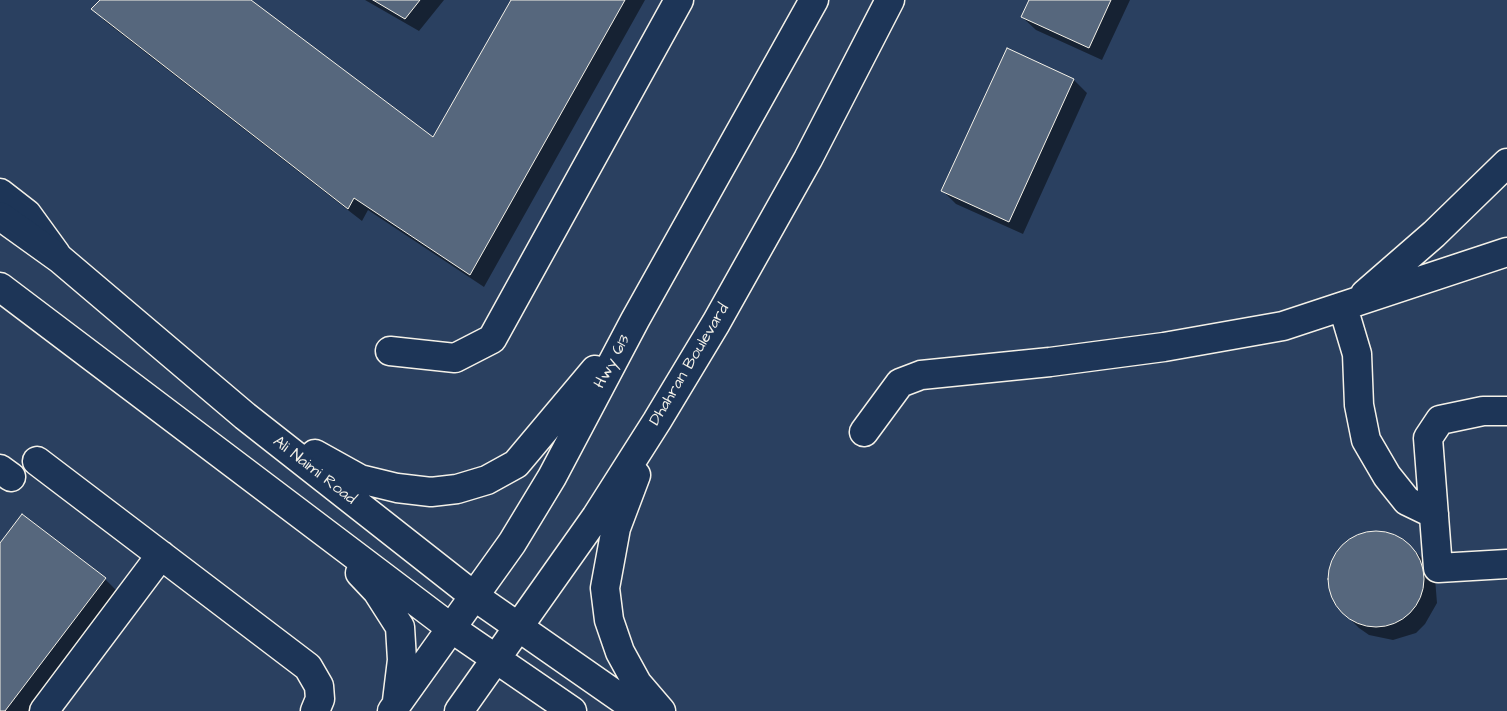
<!DOCTYPE html>
<style>
body{margin:0}
canvas{display:block;background:#2a4060}
</style>
<canvas width="1507" height="711"></canvas>
<script>
const ctx = document.querySelector('canvas').getContext('2d');
ctx.lineJoin = 'round';
function paint(path, color) { ctx.fillStyle = color; ctx.fill(path, 'evenodd'); }
const poly = rows => new Path2D(rows.map(r => 'M' + r).join(''));
function trace(path, color, width, dash) { ctx.strokeStyle = color; ctx.lineWidth = width; ctx.lineCap = dash ? 'butt' : 'round'; ctx.setLineDash(dash || []); ctx.stroke(path); }
function label(font, color, halo, rows, align = 'center') {
  ctx.font = font + ' "Architects Daughter",sans-serif'; ctx.lineWidth = 5; ctx.setLineDash([]); ctx.textBaseline = 'middle'; ctx.strokeStyle = halo; ctx.fillStyle = color; for (const [text, x, y, turn = 0] of rows) {
    ctx.save(); ctx.translate(x, y); ctx.rotate((+turn || 0) * Math.PI / 180); ctx.textAlign = isNaN(turn) ? turn : align; if (halo) ctx.strokeText(text, 0, 0); ctx.fillText(text, 0, 0); ctx.restore();
  }
}
paint(poly([
 [102,0,249,0,434,139,512,0,645,0,484,287,368,210,362,221,106,22,93,9],
 [365,0,444,0,419,31],
 [1030,0,1130,0,1102,60,1036,30,1022,17],
 [1074,80,1087,93,1023,234,956,204,942,190],
 [1374,532,1386,532,1408,544,1422,558,1435,578,1437,603,1425,624,1416,633,1393,640,1369,635,1359,628,1345,614,1331,593,1330,569,1341,547,1362,534],
 [0,545,105,579,118,592,28,711,0,711]
]), '#0007');
const building = poly([
 [100,0,251,0,433,137,511,0,625,0,470,275,354,198,348,209,91,9,100,0],
 [373,0,420,0,405,19,373,0],
 [1029,0,1111,0,1089,48,1021,17,1029,0],
 [1007,48,1074,79,1009,222,941,191,1007,48],
 [22,514,106,578,5,711,0,711,0,543,22,514],
 '1328 579a48 48 0 1 1 96 0a48 48 0 1 1-96 0Z'
]);
paint(building, '#56677d');
trace(building, '#f4f1e8', 1);
const minor = poly([
 [0,193,27,214,56,254],
 [1365,294,1434,234,1507,163],
 [1343,307,1357,354,1359,405,1366,440,1387,476,1407,501,1434,514],
 [390,351,455,358,492,339,679,0],
 [1507,411,1483,411,1440,420,1428,438,1438,568,1507,564],
 [864,432,900,383,921,375,1050,362,1164,347,1283,326,1507,252],
 [37,461,308,667,319,686,320,699,315,711],
 [0,469,11,477],
 [44,711,161,555]
]);
const major = poly([
 [0,216,60,259,245,416,474,596,639,711],
 [0,287,451,628,572,711],
 [315,454,360,479,397,488,431,492,457,489,487,480,516,464,595,370],
 [636,475,616,528,605,588,609,620,620,652,637,683,661,711],
 [360,573,377,591,400,627,402,660,397,701],
 [392,711,512,543,552,477,635,320,814,0],
 [459,711,596,517,657,421,716,323,808,159,890,0]
]);
trace(minor, '#f4f1e8', 31);
trace(major, '#f4f1e8', 31);
trace(minor, '#1d3557', 28);
trace(major, '#1d3557', 28);
label('16px', '#f4f1e8', '#1d3557', [
 ["Hwy 613",613,362,-62],
 ["Dhahran Boulevard",690,365,-59],
 ["Ali Naimi Road",314,471,38]
]);
</script>
